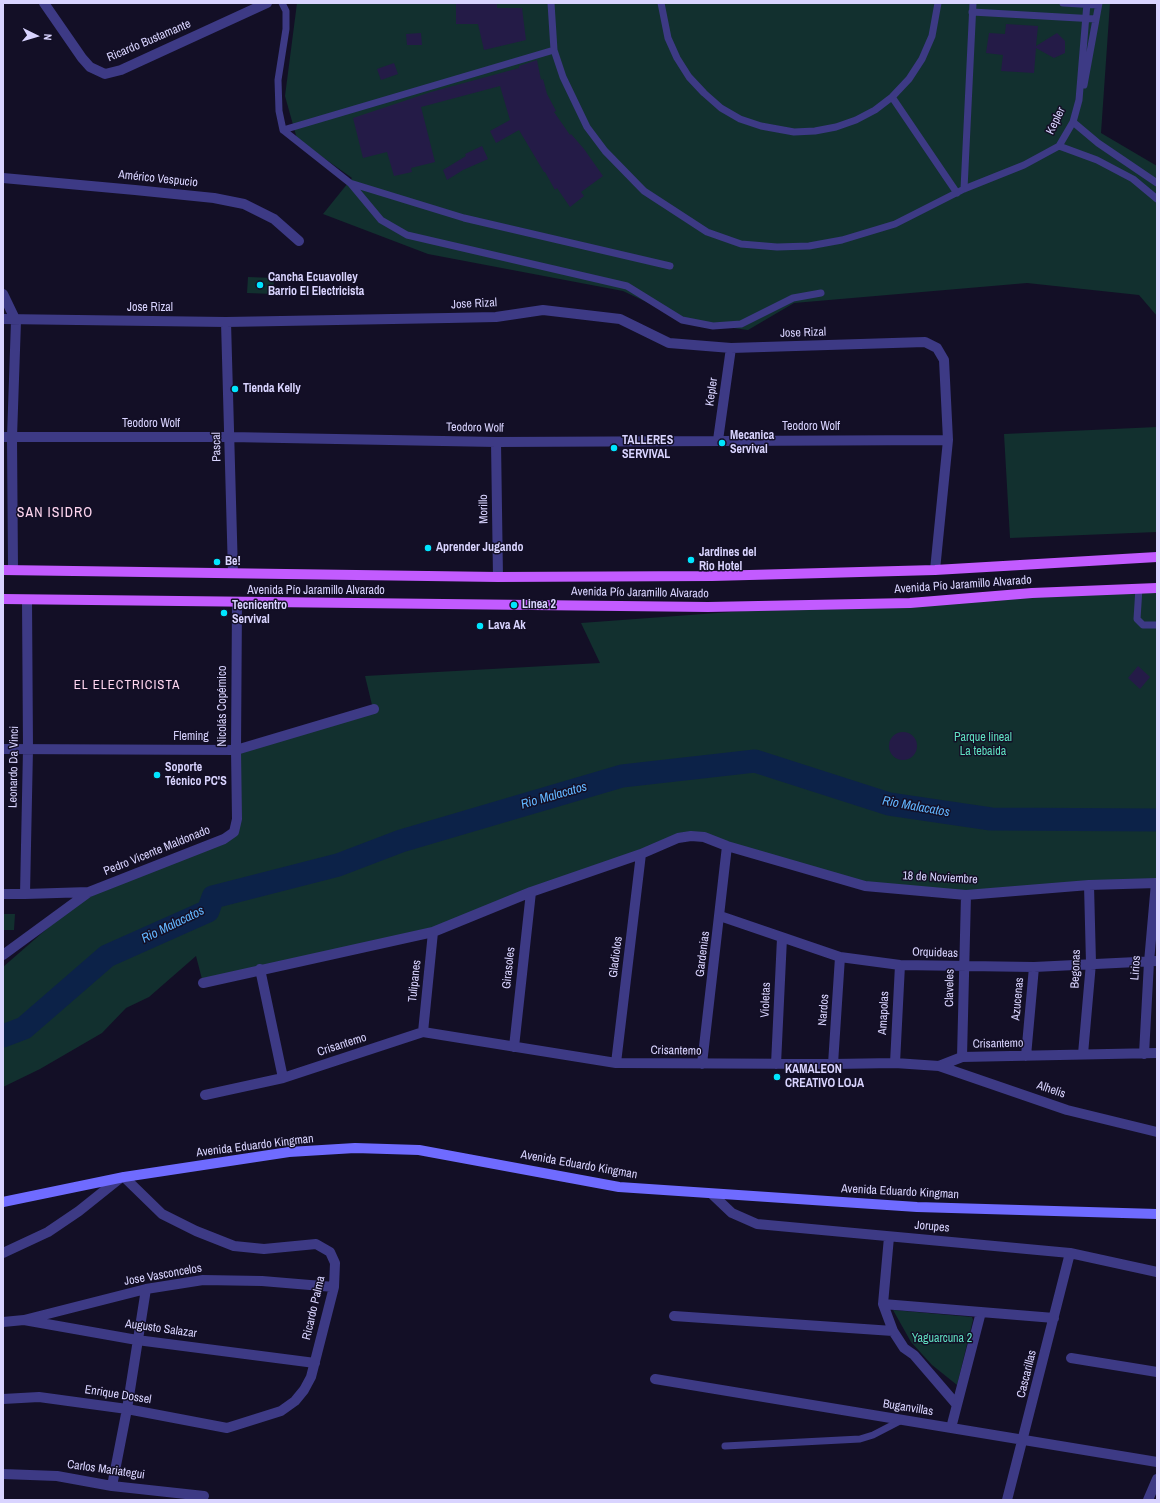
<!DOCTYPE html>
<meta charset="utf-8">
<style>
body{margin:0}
#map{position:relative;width:1160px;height:1503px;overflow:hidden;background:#130f26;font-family:"Archivo Narrow",sans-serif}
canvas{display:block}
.frame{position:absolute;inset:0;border:4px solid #d9d4ff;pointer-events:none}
.north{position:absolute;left:16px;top:16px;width:40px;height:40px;-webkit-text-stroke:3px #130f26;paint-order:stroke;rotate:95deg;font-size:11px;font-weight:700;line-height:16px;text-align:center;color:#d9d4ff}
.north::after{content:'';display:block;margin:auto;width:14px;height:18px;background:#d9d4ff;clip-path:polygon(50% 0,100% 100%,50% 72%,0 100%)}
</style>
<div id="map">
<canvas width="1160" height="1503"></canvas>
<div class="frame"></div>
<div class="north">N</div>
</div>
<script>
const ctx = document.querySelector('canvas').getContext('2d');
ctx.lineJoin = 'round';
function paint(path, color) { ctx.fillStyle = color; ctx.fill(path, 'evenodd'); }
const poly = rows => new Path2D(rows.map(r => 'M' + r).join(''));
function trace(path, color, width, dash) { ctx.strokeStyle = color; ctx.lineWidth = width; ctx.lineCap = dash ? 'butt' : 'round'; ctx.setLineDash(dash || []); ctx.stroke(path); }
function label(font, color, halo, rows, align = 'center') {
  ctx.font = font + ' "Archivo Narrow",sans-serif'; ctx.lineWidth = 3; ctx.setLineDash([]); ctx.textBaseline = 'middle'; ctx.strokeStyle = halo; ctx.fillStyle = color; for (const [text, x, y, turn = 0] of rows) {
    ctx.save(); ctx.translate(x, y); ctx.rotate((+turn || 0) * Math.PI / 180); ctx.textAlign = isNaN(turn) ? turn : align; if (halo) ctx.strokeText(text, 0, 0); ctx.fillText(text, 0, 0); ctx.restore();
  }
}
paint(poly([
 [297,3,1110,3,1101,133,1157,166,1157,316,1139,295,1027,283,794,303,748,330,689,322,623,291,428,254,323,214,352,178,297,139,285,96],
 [248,277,274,278,273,294,247,293],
 [1157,427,1157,532,1010,538,1004,434],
 [1157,588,1157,883,966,895,865,886,691,836,433,932,203,983,196,956,149,997,126,1008,102,1033,40,1069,3,1087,3,967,89,892,233,832,236,750,373,709,365,676,600,663,581,623,826,605],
 [3,914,15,914,14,930,3,930],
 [893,1310,972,1317,973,1320,957,1385,932,1365,911,1342]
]), '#12302f');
trace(poly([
 [3,1036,24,1028,107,956,208,911,213,897,338,865,401,841,622,776,755,761,889,804,991,819,1157,820]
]), '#0c2248', 23);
paint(poly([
 [456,3,497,3,497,8,522,8,526,40,484,50,478,24,456,24],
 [1006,24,1038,26,1036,46,1057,33,1065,41,1065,53,1054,58,1036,48,1034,73,1001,71,1003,55,986,53,989,33,1005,34],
 [421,33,422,45,407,45,406,34],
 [537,60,541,80,543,79,547,94,556,111,554,112,570,135,571,134,584,149,603,176,581,192,584,196,570,207,557,188,555,190,545,172,544,172,519,130,496,143,490,131,510,120,500,86,421,107,435,162,411,168,412,172,394,176,387,152,363,158,353,118,431,92,519,68,519,66],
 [394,63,398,74,381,80,377,69],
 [482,146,488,159,463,170,447,180,443,170,466,156,465,154],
 [1138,666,1150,677,1140,689,1128,678],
 '889 746a14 14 0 1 1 28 0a14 14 0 1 1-28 0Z'
]), '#241b47');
trace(poly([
 [282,3,286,11,286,29,278,80,279,111,283,130,350,183,464,218,670,266],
 [551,3,554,50,563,77,587,127,605,151,644,191,707,232,741,244,777,247,809,246,842,240,895,224,964,189,1024,165,1059,146,1073,122,1079,100,1087,3],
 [661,3,668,38,677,58,689,77,704,93,721,108,740,119,761,126,794,132,815,131,836,127,856,120,875,110,892,97,909,79,922,59,932,36,938,3],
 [1063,3,1098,5],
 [972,12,1096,19],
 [1084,85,1099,3],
 [892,97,957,193],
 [1073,122,1098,143,1157,183],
 [283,130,554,50],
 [1059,146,1097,160,1133,179,1157,199],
 [351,184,381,220,407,235,627,286,682,320,713,326,741,324,793,298,821,293],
 [964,189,973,3],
 [1139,588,1137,619,1143,625,1157,625],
 [725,1446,860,1439,873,1435,902,1420]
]), '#3d3a85', 7);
trace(poly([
 [44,3,82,58,90,67,105,74,121,70,267,3],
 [3,178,135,190,214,198,244,204,274,219,299,241],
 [3,294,16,321,12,437,13,570],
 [3,319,226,322,448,318,496,317,543,310,620,319,669,343,731,348,925,342,937,348,944,360,948,440,935,570],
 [226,322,233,573],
 [3,437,230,437,496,442,948,440],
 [718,440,731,348],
 [496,442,498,577],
 [27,600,28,749,25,894,89,892],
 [3,749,236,750,374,709],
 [3,894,25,894],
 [720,916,840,957,900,965,1034,967,1157,961],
 [3,955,89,892,224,839,234,832,237,819,236,750,237,603],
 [260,969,283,1078],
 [203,983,433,932,531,892,641,854,678,838,691,836,704,837,727,846,865,886,966,895,1089,885,1157,883],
 [423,1032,433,932],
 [514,1047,531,892],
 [1083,1054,1091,963,1089,885],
 [1144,1054,1149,962,1156,883],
 [1026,1056,1034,967],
 [962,1057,966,895],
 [616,1063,641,854],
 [895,1063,900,965],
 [702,1064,727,846],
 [776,1064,782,938],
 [833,1064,840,957],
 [939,1066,1067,1110,1157,1132],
 [205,1095,283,1078,423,1032,616,1063,833,1064,895,1063,939,1066,962,1057,1157,1053],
 [712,1194,732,1213,757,1224,1070,1253,1157,1272],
 [889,1237,883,1304,893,1331,904,1348,914,1355,957,1405],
 [883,1304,1054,1318],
 [674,1316,893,1331],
 [24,1320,146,1289,203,1280,262,1281,334,1287],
 [3,1322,24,1320,137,1340,315,1363],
 [1071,1358,1157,1372],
 [655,1379,1157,1462],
 [3,1399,39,1397,127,1409,227,1428,281,1411,295,1401,304,1390,311,1377,334,1287,335,1263,330,1252,316,1244,264,1249,234,1246,196,1231,162,1214,124,1177],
 [951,1428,981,1312],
 [3,1474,57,1476,112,1486,204,1496],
 [112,1486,127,1409,146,1289],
 [1007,1500,1070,1253],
 [1148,1500,1157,1479]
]), '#3d3a85', 10);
trace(poly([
 [3,1253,48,1232,79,1211,119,1179]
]), '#3d3a85', 10);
trace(poly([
 [3,1202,124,1177,289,1152,355,1148,419,1150,619,1187,917,1207,1157,1214]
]), '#6f6bff', 10);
trace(poly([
 [3,570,498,577,712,576,935,570,1157,557],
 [3,599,708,607,910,603,1032,593,1157,588]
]), '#c25bff', 10);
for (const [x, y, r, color] of [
 [260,285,4,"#00e5ff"],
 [235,389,4,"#00e5ff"],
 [722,443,4,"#00e5ff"],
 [614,448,4,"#00e5ff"],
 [428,548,4,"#00e5ff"],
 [691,560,4,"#00e5ff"],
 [217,562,4,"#00e5ff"],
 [514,605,4,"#00e5ff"],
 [224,613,4,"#00e5ff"],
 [480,626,4,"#00e5ff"],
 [157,775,4,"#00e5ff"],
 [777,1077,4,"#00e5ff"]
]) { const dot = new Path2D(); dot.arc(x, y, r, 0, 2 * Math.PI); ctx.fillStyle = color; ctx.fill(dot); trace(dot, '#130f26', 1.5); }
label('12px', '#d9d4ff', '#130f26', [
 ["Ricardo Bustamante",149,41,-23],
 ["Kepler",1056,121,-64],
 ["Américo Vespucio",158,179,6],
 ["Jose Rizal",474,304,-3],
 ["Jose Rizal",150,308],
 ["Jose Rizal",803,333,-2],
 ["Kepler",712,392,-82],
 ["Teodoro Wolf",151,424],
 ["Teodoro Wolf",811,427],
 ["Teodoro Wolf",475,428,1],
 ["Pascal",217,447,-91],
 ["Morillo",484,509,-91],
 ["Avenida Pío Jaramillo Alvarado",963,585,-4],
 ["Avenida Pío Jaramillo Alvarado",316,591],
 ["Avenida Pío Jaramillo Alvarado",640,593,1],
 ["Nicolás Copérnico",223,706,-90],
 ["Fleming",191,737],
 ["Leonardo Da Vinci",14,767,-89],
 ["Pedro Vicente Maldonado",157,851,-22],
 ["18 de Noviembre",940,878,3],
 ["Orquideas",935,953,2],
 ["Gardenias",703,954,-83],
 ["Gladiolos",616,957,-83],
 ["Girasoles",509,968,-84],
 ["Lirios",1136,968,-86],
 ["Begonas",1076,969,-88],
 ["Tulipanes",415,981,-84],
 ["Claveles",950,988,-89],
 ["Azucenas",1018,999,-85],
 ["Violetas",766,1000,-88],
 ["Nardos",824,1010,-86],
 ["Amapolas",884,1013,-87],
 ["Crisantemo",998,1044,-1],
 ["Crisantemo",342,1045,-18],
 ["Crisantemo",676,1051,1],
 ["Alhelis",1051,1090,19],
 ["Avenida Eduardo Kingman",255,1146,-7],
 ["Avenida Eduardo Kingman",579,1165,10],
 ["Avenida Eduardo Kingman",900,1192,3],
 ["Jorupes",932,1227,5],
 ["Jose Vasconcelos",163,1275,-10],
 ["Ricardo Palma",314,1308,-77],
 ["Augusto Salazar",161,1329,8],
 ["Cascarillas",1027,1374,-76],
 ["Enrique Dossel",118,1395,9],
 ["Buganvillas",908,1408,9],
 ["Carlos Mariategui",106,1470,8]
]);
label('bold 12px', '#d9d4ff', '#130f26', [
 ["Cancha Ecuavolley",268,278],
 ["Barrio El Electricista",268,292],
 ["Tienda Kelly",243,389],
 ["Mecanica",730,436],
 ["Servival",730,450],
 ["TALLERES",622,441],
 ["SERVIVAL",622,455],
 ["Aprender Jugando",436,548],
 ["Jardines del",699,553],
 ["Rio Hotel",699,567],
 ["Be!",225,562],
 ["Linea 2",522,605],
 ["Tecnicentro",232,606],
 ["Servival",232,620],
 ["Lava Ak",488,626],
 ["Soporte",165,768],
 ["Técnico PC'S",165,782],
 ["KAMALEON",785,1070],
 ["CREATIVO LOJA",785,1084]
], 'left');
label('12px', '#5fe0c0', '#130f26', [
 ["Parque lineal",983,738],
 ["La tebaida",983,752],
 ["Yaguarcuna 2",942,1339]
]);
ctx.letterSpacing = '1px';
label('13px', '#ffd6f0', '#130f26', [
 ["EL ELECTRICISTA",127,686]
]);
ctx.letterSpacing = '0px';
label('italic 13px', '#62b6ff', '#130f26', [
 ["Rio Malacatos",554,796,-16],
 ["Rio Malacatos",916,807,10],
 ["Rio Malacatos",173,925,-26]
]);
ctx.letterSpacing = '1px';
label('14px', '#ffd6f0', '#130f26', [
 ["SAN ISIDRO",55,513]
]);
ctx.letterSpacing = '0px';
</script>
